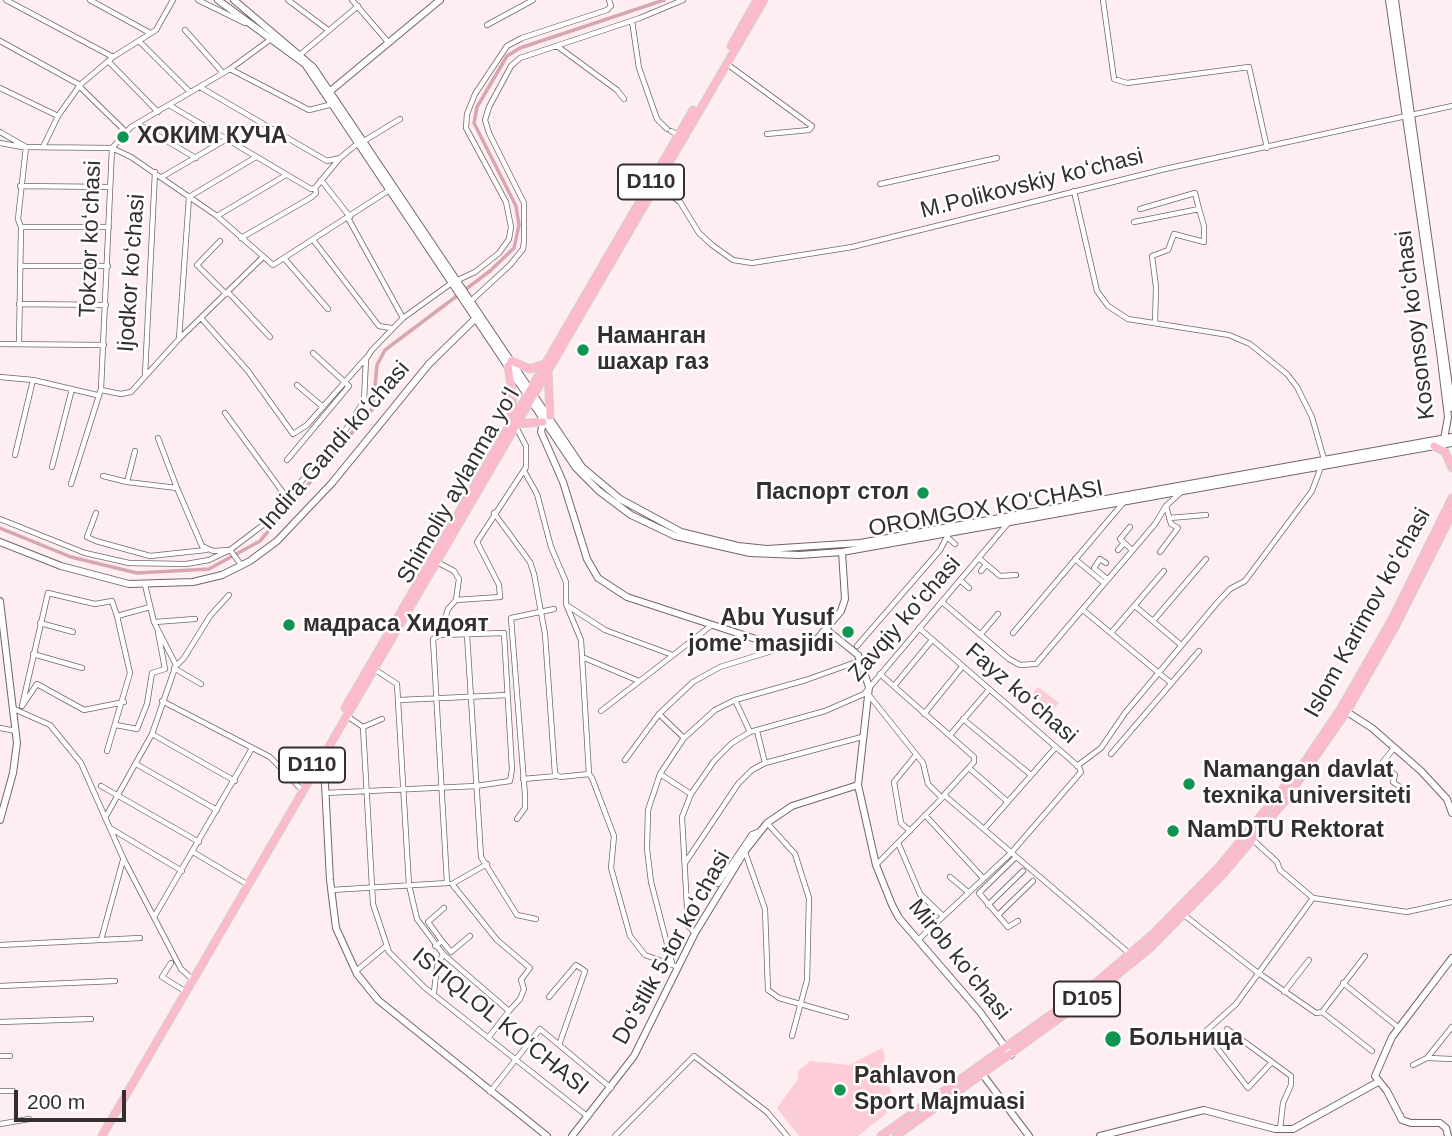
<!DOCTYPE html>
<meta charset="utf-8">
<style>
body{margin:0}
#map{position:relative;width:1452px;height:1136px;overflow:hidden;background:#feeef1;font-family:Helvetica,sans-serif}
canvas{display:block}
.scale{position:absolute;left:14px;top:1090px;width:112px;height:32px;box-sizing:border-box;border:4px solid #342e2f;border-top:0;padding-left:9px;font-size:21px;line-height:24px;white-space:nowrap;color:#342e2f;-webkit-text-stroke:5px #fff;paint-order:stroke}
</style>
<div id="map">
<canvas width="1452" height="1136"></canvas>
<div class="scale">200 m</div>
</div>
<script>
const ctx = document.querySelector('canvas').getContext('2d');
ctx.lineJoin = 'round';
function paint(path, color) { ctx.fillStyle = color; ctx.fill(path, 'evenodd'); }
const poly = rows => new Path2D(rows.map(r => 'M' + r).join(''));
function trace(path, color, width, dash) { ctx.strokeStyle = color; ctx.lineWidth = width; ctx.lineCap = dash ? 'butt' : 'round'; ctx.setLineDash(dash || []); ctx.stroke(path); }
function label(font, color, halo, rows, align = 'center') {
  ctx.font = font + ' Helvetica,sans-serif'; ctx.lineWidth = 5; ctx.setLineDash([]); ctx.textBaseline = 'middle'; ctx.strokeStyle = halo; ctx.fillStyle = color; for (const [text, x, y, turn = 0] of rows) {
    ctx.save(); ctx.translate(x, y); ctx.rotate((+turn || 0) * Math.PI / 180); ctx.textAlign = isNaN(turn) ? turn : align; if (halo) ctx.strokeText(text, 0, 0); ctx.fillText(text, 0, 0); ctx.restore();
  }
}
paint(poly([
 [1038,687,1059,703,1051,712,1031,696],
 [882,1048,885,1056,883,1070,894,1100,886,1114,858,1136,799,1136,777,1108,798,1079,798,1071,810,1061,849,1065]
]), '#fdcdd7');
trace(poly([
 [0,528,71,557,137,573,209,569,260,541,373,408,377,365,385,350,490,271,514,248,519,225,516,206,474,123,477,107,507,56,520,48,664,0]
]), '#d7a7b1', 3.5);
const street = poly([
 [6,0,113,57],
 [90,0,150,33],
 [198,0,245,23],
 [288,0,328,30],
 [352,0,388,42],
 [1103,0,1114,79,1127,83,1249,67,1267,148],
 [632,21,639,68,657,119,667,129],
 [487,25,533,0],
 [185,30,223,73],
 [0,41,80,85],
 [139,41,190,92],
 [557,46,617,90,624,99],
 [301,54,358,6],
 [108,61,158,112],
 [727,64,812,126,809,130,767,134],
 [230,69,309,110,333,104],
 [79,86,126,132],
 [200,87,327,161,340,158,358,143],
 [0,88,58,116],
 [169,105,311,189,315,188,340,158],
 [138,124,196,158],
 [671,131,678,135],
 [0,132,26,147,18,219,21,227,19,344],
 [364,141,400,119],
 [0,143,22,147,112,148,131,157,217,216,273,265,391,189],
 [43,147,58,116,80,85,113,57,156,30,173,0],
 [162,177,225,140],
 [321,180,350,217],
 [655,183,680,202,699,233,712,245,733,260,752,263,852,247,1165,169,1452,106],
 [880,184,997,158],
 [20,186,109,187],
 [1074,191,1097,291,1108,306,1128,319,1229,335,1250,344,1287,374,1297,387,1312,417,1324,459,1312,491,1245,581,1230,589,1217,603,1125,713,1101,748,1077,766],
 [1140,209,1195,193,1199,209],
 [217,216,286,175],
 [348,218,403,318],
 [1134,222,1199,209,1204,226,1204,242,1174,234,1168,250,1152,256,1156,287,1155,323],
 [21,227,109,227],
 [241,238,312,197,316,193,315,188],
 [220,241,197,265,226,294],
 [314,241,379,326,391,328],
 [284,258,328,309],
 [21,266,108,266],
 [458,280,475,272,499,253,509,239,511,227,506,202,466,128,467,114,475,94,507,46,522,38,607,10,611,6,609,0],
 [228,292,270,337],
 [472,300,510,265,523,249,524,241,524,203,489,133,485,120,489,107,511,66,520,58,640,18,683,0],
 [19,304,106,305],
 [201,318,248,371,293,434,307,425,365,359],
 [179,339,189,197,256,157],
 [0,344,104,345],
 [145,375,155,172],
 [0,377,33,380,97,395],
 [297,385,323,407],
 [101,390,121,394,131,392,179,339,262,258],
 [225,413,287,498],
 [158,438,177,488],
 [135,451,127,482,177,488,202,546,213,551,230,550,242,566],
 [15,455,33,380],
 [287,460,349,386,313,353],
 [52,467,72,389],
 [524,471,537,494,551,547,566,582,566,604,581,640,589,774],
 [103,476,127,482],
 [71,484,101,389,112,148,131,127,230,69,271,39],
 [96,513,87,537,96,541,150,556,206,550],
 [494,513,530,562,534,574,545,634,555,774,560,777,589,774,592,778,614,836,611,868,630,936,645,955,678,967],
 [1169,518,1206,515],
 [0,519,85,553,129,563,186,564,209,560,230,550,263,525,343,434,364,401,366,359,372,350,403,318,453,282],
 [1130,527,1120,539,1132,550],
 [948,538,955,544],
 [1118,550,1124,543],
 [1160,552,1178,528,1171,524,1166,506],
 [980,559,1000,576,1016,575],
 [1075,559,1104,583],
 [1106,563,1100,559,1094,568,1107,579],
 [981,571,986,565],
 [961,581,969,588],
 [456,600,500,597,499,585,477,542,526,467,526,446,516,427],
 [942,602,1009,659,1020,665,1036,664,1155,524,1166,506,1180,493],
 [568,606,605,630,670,654],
 [1135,606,1181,645],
 [1083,610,1171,683],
 [1153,621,1206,559],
 [155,622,195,619],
 [40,623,73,632],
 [1013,633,1123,503],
 [1111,633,1164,571],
 [440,635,433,639,447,883],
 [467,635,481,857,517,915,536,919],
 [980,635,998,614],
 [857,646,940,550,949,533],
 [33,654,82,668],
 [582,657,639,681],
 [177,665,184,658,210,616,229,595],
 [174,668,201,684],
 [374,669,397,684,409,885,417,919,443,954,509,1011,488,1038],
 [880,674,974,757,974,762,944,795,1130,954],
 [894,686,932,640],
 [868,694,923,763,928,784,941,797],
 [400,700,507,695],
 [735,700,750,732],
 [162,701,270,757,300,788],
 [22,706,48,593,95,604,112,601,117,616],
 [22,706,37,684,84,710,124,702],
 [14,709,50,725,81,763,124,860,181,969,190,977],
 [601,711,712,625],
 [659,714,684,738],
 [924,714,962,667],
 [347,716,363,727,373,904,389,952,424,987,587,1116],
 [963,719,1031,775],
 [116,725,137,729,147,704,152,673,165,669,158,632],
 [363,727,382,719],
 [0,728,16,731],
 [757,731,765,763],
 [152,734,235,781],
 [950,735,988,691],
 [1394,748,1382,763,1395,775,1393,782,1407,792],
 [107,751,130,673,117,616,150,607],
 [1111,754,1199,651],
 [625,760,659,714,693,682,720,667,785,647],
 [136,764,217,810],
 [969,768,1008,802],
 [660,774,691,794],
 [523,779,557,776],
 [101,786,199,842],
 [325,793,476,786,510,781,512,769,504,633,440,635,448,609,456,600,459,579,454,571,437,562],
 [925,815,983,878],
 [105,818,152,734,176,665,154,622,145,585],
 [517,819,525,808,525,795,511,618,554,609],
 [767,823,795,854,809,898,807,980,792,1036],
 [110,828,182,871],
 [984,829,1056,747],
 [910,831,901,823,894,782,916,755],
 [1253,840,1277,862,1280,870,1313,898,1407,912,1452,902],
 [899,845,920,894,943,916],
 [193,852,245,883],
 [745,852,765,909,768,990,779,998,846,1017],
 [1016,857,979,893,1008,927,1018,921],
 [685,863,738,784,752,770,765,763,862,737],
 [487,864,452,884,497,940,530,968,521,980,524,989,520,999,509,1011],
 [876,865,944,796],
 [950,877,968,892],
 [718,884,752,834,760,831],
 [331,890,448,883],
 [988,905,1023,871],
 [998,915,1033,881],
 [1184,915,1257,972,1316,1013,1322,1012,1372,1051],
 [154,917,251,750],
 [695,933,688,926,682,817,691,794,714,761,732,743,750,732,825,711,864,694,1009,522],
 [101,940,123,860],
 [918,940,1011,853,1081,772,1079,767,919,628],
 [442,941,451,952,470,936],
 [0,945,140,938],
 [435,946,442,941,428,922,444,908],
 [171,963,162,977,183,990],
 [672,963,651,882,647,849,648,810,660,774,684,738,715,710,735,700,806,680,859,661],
 [356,971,386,946],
 [1343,983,1399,1028],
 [0,986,115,981],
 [434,992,437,967,443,954],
 [1284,992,1309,960],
 [549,997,576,965,585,971,559,1045],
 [1322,1012,1365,956],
 [0,1022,91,1019],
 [1227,1029,1291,1076,1291,1085,1283,1103,1280,1129],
 [0,1056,10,1056],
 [1428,1058,1452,1059],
 [1272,1062,1248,1088,1205,1032,1236,1004,1313,898],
 [1413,1065,1427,1058,1452,1027],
 [0,1091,13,1091],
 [490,1092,540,1029,611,1088],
 [0,1124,29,1119],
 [615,1136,694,1056,767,1112,787,1136]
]);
const secondary = poly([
 [218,0,305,64,576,468,599,491,631,515,675,536,750,553,799,555,842,552,1452,443],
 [234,0,313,67,582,467,620,499,681,532,738,546,767,549,860,543,1452,437],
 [1389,0,1440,352,1448,417,1444,439],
 [1395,0,1452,408],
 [328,93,440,0],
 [543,422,541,432,563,482,587,559,598,578,627,597,771,644,795,645,818,638,841,611,845,599,842,552],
 [0,542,61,566,129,584,193,582,222,575,250,561,277,541,332,483,429,364,478,316],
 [0,601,17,743,13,773,0,820],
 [827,630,858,655,869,687,858,785,876,865,892,905,899,918,980,1012,1011,1055],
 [1344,710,1372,728,1421,771,1447,799,1452,813],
 [317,756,324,765,330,880,336,928,357,974,378,1000,547,1136],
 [983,1075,1029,1136],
 [572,1136,634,1056,695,933,745,851,767,823,792,806,858,785],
 [1100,1136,1204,1110,1275,1129,1293,1129,1378,1082],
 [1448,1136,1446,1128,1440,1123,1411,1123,1402,1120,1387,1091,1375,1076,1392,1037,1452,958]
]);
const primary = poly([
 [731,46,757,0],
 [511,361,530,369,544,364],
 [508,366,513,398,511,417],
 [548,371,550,416],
 [518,424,543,422],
 [1434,446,1445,452,1452,468],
 [345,708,693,110],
 [102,1136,764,0],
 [881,1136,1098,981,1153,934,1219,867,1306,760,1341,708,1391,621,1452,498],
 [896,1136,1101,988,1150,948,1223,874,1284,802,1347,711,1395,627,1452,514]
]);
trace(street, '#736568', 6);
trace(secondary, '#736568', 8);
trace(primary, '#d2d1d1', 9);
trace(street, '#fff', 4.5);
trace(secondary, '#fff', 6);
trace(primary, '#fbbbcc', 7);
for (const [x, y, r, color] of [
 [123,137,7,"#119352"],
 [583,350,7,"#119352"],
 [923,493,7,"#119352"],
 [289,625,7,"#119352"],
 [848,632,7,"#119352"],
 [1189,784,7,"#119352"],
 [1173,831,7,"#119352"],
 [1113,1039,9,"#119352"],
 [840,1090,7,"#119352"]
]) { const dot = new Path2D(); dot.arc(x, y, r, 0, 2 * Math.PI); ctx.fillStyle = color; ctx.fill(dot); trace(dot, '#fff', 2.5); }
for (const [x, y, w] of [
 [651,182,66],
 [312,765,66],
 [1087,999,66]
]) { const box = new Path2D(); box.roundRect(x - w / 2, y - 17.5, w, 35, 5); ctx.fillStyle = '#fff'; ctx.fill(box); trace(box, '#342e2f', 2); }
label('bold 21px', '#342e2f', null, [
 ["D110",651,182],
 ["D110",312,765],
 ["D105",1087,999]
]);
label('bold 23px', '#342e2f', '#fff', [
 ["ХОКИМ КУЧА",137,137],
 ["Наманган",597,337],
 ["шахар газ",597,363],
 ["Паспорт стол",909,493,"right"],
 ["Abu Yusuf",834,619,"right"],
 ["jome’ masjidi",834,645,"right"],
 ["мадраса Хидоят",303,625],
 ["Namangan davlat",1203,771],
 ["texnika universiteti",1203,797],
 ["NamDTU Rektorat",1187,831],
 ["Больница",1129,1039],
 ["Pahlavon",854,1077],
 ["Sport Majmuasi",854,1103]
], 'left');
label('23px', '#342e2f', '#fff', [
 ["M.Polikovskiy koʻchasi",1032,184,-14],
 ["Tokzor koʻchasi",91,239,-88],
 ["Ijodkor koʻchasi",132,273,-86],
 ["Kosonsoy koʻchasi",1416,325,-97],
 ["Indira Gandi koʻchasi",335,446,-49],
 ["Shimoliy aylanma yoʻl",459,486,-60],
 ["OROMGOX KO‘CHASI",986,509,-10],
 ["Islom Karimov koʻchasi",1368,613,-61],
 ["Zavqiy koʻchasi",905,619,-49],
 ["Fayz koʻchasi",1021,694,41],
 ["Doʻstlik 5-tor koʻchasi",672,948,-61],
 ["Mirob koʻchasi",959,960,51],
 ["ISTIQLOL KO‘CHASI",500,1022,39]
]);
</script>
